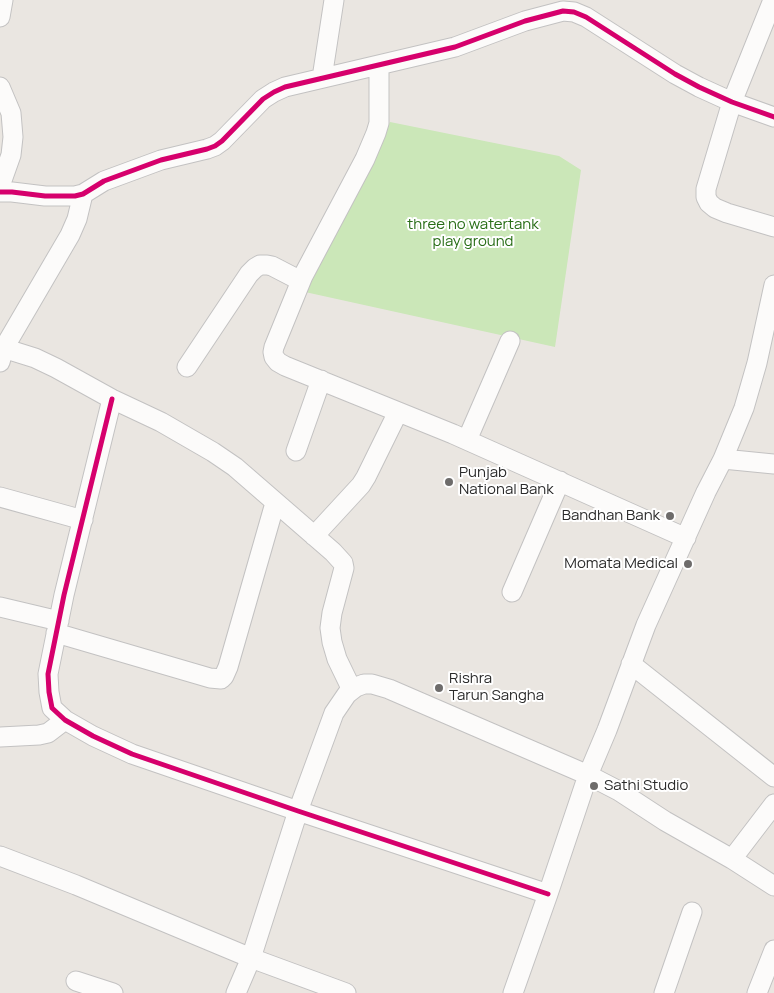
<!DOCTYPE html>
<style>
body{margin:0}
canvas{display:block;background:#eae6e1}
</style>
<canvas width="774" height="993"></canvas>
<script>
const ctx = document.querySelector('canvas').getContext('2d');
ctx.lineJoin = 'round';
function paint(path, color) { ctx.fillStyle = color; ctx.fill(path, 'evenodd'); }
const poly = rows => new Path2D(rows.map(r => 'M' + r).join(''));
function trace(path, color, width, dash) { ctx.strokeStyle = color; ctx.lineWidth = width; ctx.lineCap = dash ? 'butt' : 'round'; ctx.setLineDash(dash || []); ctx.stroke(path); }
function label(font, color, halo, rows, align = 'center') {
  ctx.font = font + ' Manrope,sans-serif'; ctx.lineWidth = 4; ctx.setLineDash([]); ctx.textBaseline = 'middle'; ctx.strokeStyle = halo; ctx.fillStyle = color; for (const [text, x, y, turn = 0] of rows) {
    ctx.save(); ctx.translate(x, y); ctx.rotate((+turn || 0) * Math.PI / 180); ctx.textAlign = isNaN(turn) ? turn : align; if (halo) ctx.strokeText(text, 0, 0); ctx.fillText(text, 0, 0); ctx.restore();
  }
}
paint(poly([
 [390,122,559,156,581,170,555,347,305,292]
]), '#cbe7b8');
const minor = poly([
 [773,0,732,102,706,189,706,197,709,203,715,208,727,213,774,227],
 [0,17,3,0],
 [379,66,379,123,376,133,365,159,303,276,274,347,273,352,274,357,278,362,285,366,453,434,686,538],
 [322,78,334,0],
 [0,87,11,113,13,137,11,155,0,186],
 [0,192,12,192,45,196,75,196,83,194,104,181,161,160,207,149,215,146,222,141,263,99,274,92,285,87,455,47,525,21,563,11,574,12,586,17,675,74,699,87,732,102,774,117],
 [0,347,35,358,56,368,112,399,161,422,213,452,235,467,333,552,343,563,344,568,332,613,330,628,332,642,337,659,352,690],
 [0,362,4,348,70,235,77,219,83,194],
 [187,367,249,274,255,268,260,265,267,265,272,266,301,281],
 [112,399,64,595,48,674,49,692,52,708,65,720,93,736,132,754,298,811,548,894],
 [467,440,510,341],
 [296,451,321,380],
 [723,459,774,464],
 [0,497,83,520],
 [314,536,361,485,366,477,398,412],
 [512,592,560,481],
 [0,607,59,621],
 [56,633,210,678,221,679,224,676,228,667,275,503],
 [631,664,774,777],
 [0,737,39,735,48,733,65,720],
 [0,856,76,885,251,958,346,993],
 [732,859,774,886],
 [76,981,113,993],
 [236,993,251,958,298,811,334,713,347,694,356,687,364,684,372,684,389,689,588,775,619,791,665,821,732,859,774,804],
 [513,993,548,894,588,775,607,730,646,625,706,492,723,459,744,408,757,363,774,285],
 [664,993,692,912],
 [757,993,774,950]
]);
trace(minor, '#c3c2c2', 21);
trace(minor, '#fcfbfa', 19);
trace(poly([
 [0,192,12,192,45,196,75,196,83,194,104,181,161,160,207,149,215,146,222,141,263,99,274,92,285,87,455,47,525,21,563,11,574,12,586,17,675,74,699,87,732,102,774,117],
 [112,399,64,595,48,674,49,692,52,708,65,720,93,736,132,754,298,811,548,894]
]), '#d6006c', 5);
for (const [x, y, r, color] of [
 [449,482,5,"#6e6c6b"],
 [670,516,5,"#6e6c6b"],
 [688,564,5,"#6e6c6b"],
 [439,688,5,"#6e6c6b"],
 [594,786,5,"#6e6c6b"]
]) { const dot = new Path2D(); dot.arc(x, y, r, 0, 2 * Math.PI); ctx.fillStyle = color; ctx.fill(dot); trace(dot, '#fff', 2); }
label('15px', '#286d16', '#fff', [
 ["three no watertank",473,225],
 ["play ground",473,242]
]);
label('15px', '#2b2b2b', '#fff', [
 ["Punjab",459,473],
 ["National Bank",459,490],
 ["Bandhan Bank",660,516,"right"],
 ["Momata Medical",678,564,"right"],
 ["Rishra",449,679],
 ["Tarun Sangha",449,696],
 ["Sathi Studio",604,786]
], 'left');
</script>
